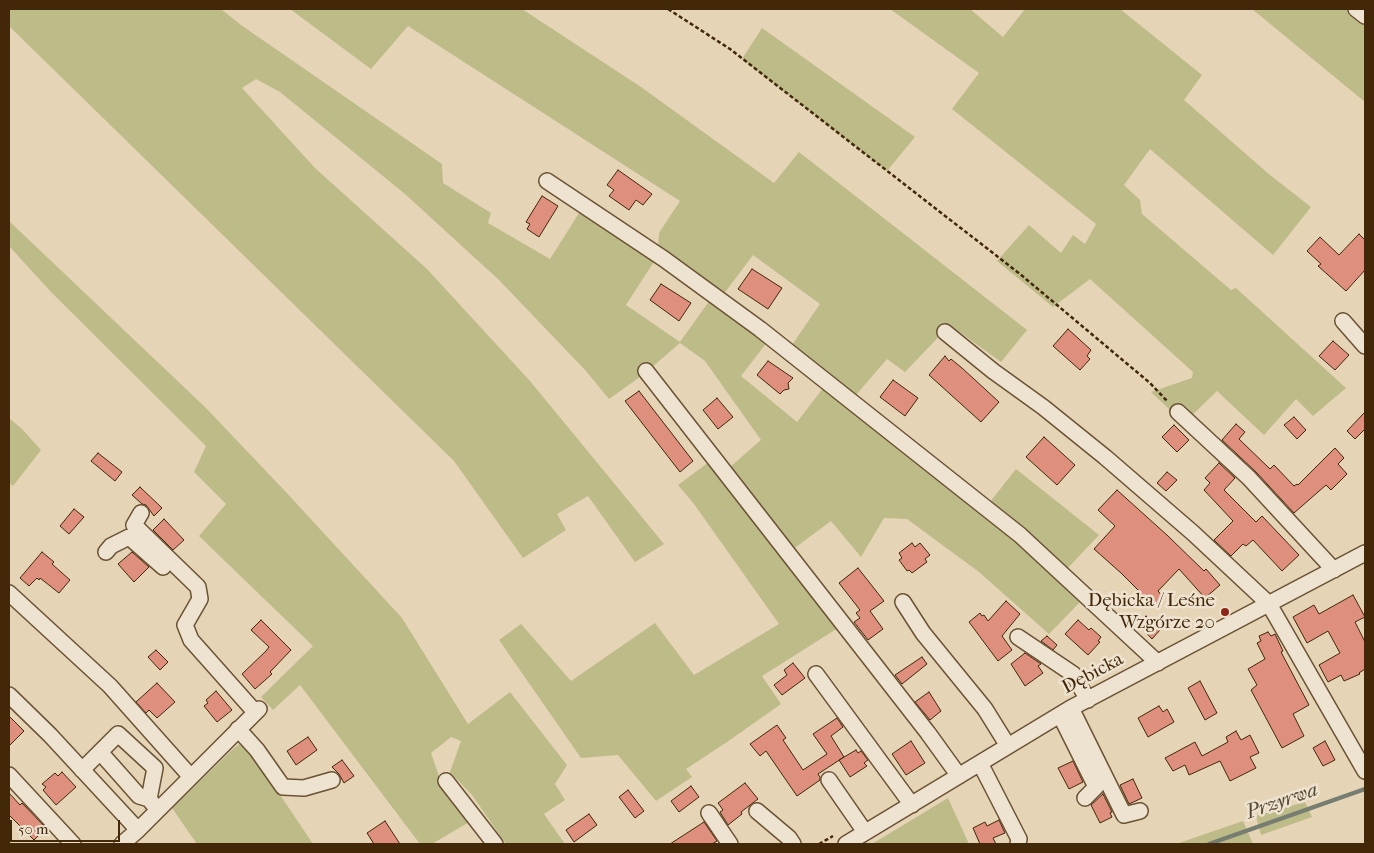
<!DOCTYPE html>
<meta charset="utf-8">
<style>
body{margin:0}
#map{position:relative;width:1374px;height:853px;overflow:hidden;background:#e5d4b6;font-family:"IM FELL French Canon",serif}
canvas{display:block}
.frame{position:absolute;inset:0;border:10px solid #422709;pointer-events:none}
.scale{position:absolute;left:10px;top:820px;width:110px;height:22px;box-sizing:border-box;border:2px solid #422709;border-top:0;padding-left:6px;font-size:15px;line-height:18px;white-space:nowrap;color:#422709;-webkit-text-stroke:4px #eee3d0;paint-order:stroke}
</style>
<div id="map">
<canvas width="1374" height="853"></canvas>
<div class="frame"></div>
<div class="scale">50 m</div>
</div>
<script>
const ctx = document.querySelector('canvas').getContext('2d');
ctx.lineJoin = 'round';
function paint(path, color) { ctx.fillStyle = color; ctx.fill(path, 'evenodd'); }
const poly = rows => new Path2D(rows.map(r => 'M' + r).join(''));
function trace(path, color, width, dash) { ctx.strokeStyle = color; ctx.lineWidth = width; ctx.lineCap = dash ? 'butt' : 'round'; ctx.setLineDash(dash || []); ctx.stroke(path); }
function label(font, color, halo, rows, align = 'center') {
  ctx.font = font + ' "IM FELL French Canon",serif'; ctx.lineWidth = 5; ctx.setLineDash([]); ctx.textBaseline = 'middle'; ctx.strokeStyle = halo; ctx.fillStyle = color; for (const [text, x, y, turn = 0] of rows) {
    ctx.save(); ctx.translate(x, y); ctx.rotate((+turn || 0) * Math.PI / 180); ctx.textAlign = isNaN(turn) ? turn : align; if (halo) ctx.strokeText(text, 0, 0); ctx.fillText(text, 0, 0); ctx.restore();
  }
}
paint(poly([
 [9,9,221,9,241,25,442,164,443,183,491,213,488,223,550,259,581,210,655,260,626,305,680,342,710,300,768,341,741,376,797,422,824,387,1008,533,1081,601,1049,634,979,572,907,519,884,518,861,557,831,521,792,550,730,467,761,440,705,361,680,343,644,374,609,399,586,371,499,280,405,194,280,92,256,79,242,88,315,168,427,269,530,381,664,544,635,562,588,496,557,514,566,530,523,558,454,461,9,26],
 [290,9,522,9,641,87,774,183,799,152,1027,330,1001,362,950,325,905,372,887,359,856,395,792,345,820,304,753,255,723,295,658,249,659,233,680,201,408,26,371,69],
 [890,9,970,9,1003,37,1025,9,1120,9,1202,75,1184,100,1270,175,1311,207,1273,255,1150,149,1124,185,1140,200,1142,214,1231,290,1236,288,1346,388,1313,416,1296,399,1264,435,1217,391,1184,423,1151,392,1192,378,1193,372,1090,279,1053,307,997,261,1029,225,1061,253,1073,235,1085,244,1096,224,952,109,979,73],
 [1252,9,1348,9,1365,22,1365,102],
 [762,28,915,137,887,171,742,59],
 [9,221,205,407,284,490,402,618,468,724,510,692,567,765,555,784,565,800,544,814,565,844,506,844,472,795,450,772,461,741,451,737,431,753,439,776,471,821,432,844,420,844,300,685,273,710,261,697,313,646,199,536,226,504,194,472,206,446,52,293,9,246],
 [9,418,22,429,41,450,13,486,9,483],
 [709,462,838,628,762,676,781,704,727,742,686,769,692,777,656,801,618,755,581,758,499,640,521,624,571,681,655,623,694,675,779,624,694,504,678,485],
 [1016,469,1099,535,1067,569,990,502],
 [244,741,313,844,197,844,172,808,233,749],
 [948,798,969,844,872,844],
 [1305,802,1312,817,1261,835,1256,816],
 [1243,821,1253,844,1176,844]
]), '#bdbb88');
trace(poly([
 [1209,844,1365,789]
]), '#767d71', 4.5);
const building = poly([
 [618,170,652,194,643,205,636,200,629,210,609,196,614,190,607,185,618,170],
 [542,196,558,206,539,237,527,229,530,224,526,222,542,196],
 [1359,234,1365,240,1365,270,1346,291,1318,266,1321,264,1307,251,1320,237,1339,255,1359,234],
 [752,269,782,288,768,309,738,289,752,269],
 [661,284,691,303,679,321,650,300,661,284],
 [1068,329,1091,350,1087,356,1090,359,1080,370,1053,346,1068,329],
 [1333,341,1349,355,1335,370,1319,356,1333,341],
 [945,356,949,361,951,359,962,368,999,402,981,422,929,375,945,356],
 [768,361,793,378,788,383,789,389,784,390,780,394,757,375,768,361],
 [893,380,918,398,905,416,880,397,893,380],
 [639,391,693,461,680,472,625,401,639,391],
 [717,398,733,417,718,429,703,410,717,398],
 [1365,412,1365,429,1355,439,1347,431,1365,412],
 [1294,417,1306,430,1297,439,1284,425,1294,417],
 [1236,424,1245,432,1239,439,1270,469,1274,465,1294,486,1297,484,1298,485,1335,448,1344,458,1338,464,1347,474,1331,490,1326,485,1294,513,1256,472,1222,440,1236,424],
 [1174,425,1189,440,1177,452,1162,437,1174,425],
 [1044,437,1075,465,1057,485,1026,457,1044,437],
 [98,453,122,472,115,481,91,461,98,453],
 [1219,463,1235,478,1224,490,1256,522,1262,516,1299,555,1282,571,1253,540,1246,546,1243,544,1231,556,1214,540,1233,521,1204,490,1210,483,1205,478,1219,463],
 [1167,472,1177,480,1166,491,1157,483,1167,472],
 [140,487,162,508,154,516,146,505,142,504,132,495,140,487],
 [1117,490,1168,536,1204,571,1206,569,1220,585,1205,598,1179,569,1158,591,1163,597,1152,608,1138,594,1140,592,1121,573,1094,549,1115,526,1098,510,1117,490],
 [74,509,84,517,69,534,60,526,74,509],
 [164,519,184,540,173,550,153,530,164,519],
 [912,543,915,547,920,543,930,555,925,559,927,562,912,573,909,570,907,571,899,560,902,558,899,553,912,543],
 [42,552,54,562,52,564,70,580,59,593,40,578,39,580,37,578,29,586,20,578,42,552],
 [132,552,149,567,134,582,118,564,132,552],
 [858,568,884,601,870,611,883,629,868,640,854,622,860,618,856,613,860,610,839,583,858,568],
 [1353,595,1365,617,1355,622,1365,642,1365,669,1359,673,1360,674,1344,681,1341,675,1328,682,1319,665,1340,653,1328,631,1307,643,1293,617,1314,605,1319,614,1353,595],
 [1006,601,1020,614,1002,636,1012,650,998,661,969,622,980,613,982,616,984,615,988,621,1006,601],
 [1146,616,1160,630,1152,639,1138,624,1146,616],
 [261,620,291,650,270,672,272,674,255,689,242,674,266,651,269,647,251,630,261,620],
 [1078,620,1089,630,1091,628,1101,637,1098,641,1100,642,1088,655,1065,634,1078,620],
 [1268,632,1271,636,1275,634,1283,651,1281,652,1309,705,1293,714,1304,736,1282,748,1251,690,1257,685,1248,669,1265,659,1257,643,1261,641,1259,636,1268,632],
 [1047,636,1057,645,1053,650,1041,641,1047,636],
 [156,650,168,662,160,670,148,657,156,650],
 [1025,653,1041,664,1038,666,1043,673,1025,686,1011,664,1025,653],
 [922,657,927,664,902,684,895,675,922,657],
 [793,663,805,678,782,695,774,685,787,675,784,670,793,663],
 [1200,681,1217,713,1205,720,1188,688,1200,681],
 [157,683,175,702,157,718,149,710,146,713,136,702,157,683],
 [216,691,232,710,217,722,204,706,208,703,206,700,216,691],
 [929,692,941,711,930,720,915,702,929,692],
 [1159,706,1163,712,1167,709,1174,722,1148,737,1138,718,1159,706],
 [9,716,24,731,9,746,9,716],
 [837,718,843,727,831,736,844,757,818,774,820,777,820,780,797,796,766,751,760,756,750,744,777,725,786,738,783,740,803,770,827,754,813,734,837,718],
 [1236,731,1241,740,1250,735,1259,753,1250,757,1256,768,1230,781,1220,761,1189,775,1185,765,1173,771,1165,758,1195,742,1202,756,1228,742,1226,737,1236,731],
 [308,737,317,750,296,765,287,751,308,737],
 [911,741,925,763,906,775,892,754,911,741],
 [1325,741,1335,760,1323,766,1313,748,1325,741],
 [856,750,858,753,861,751,868,760,864,763,867,766,850,777,839,760,856,750],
 [342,760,354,776,344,783,339,774,332,767,342,760],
 [1073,761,1083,782,1069,789,1058,768,1073,761],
 [62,772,76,787,56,805,43,790,46,787,42,784,55,773,58,776,62,772],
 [1133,779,1142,798,1129,804,1120,785,1133,779],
 [745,783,758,799,741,812,742,814,728,825,720,812,723,810,718,803,745,783],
 [691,786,699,797,679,812,671,801,691,786],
 [628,790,644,811,635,818,619,797,628,790],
 [9,793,20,805,22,803,46,828,34,840,9,815,9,793],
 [1103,794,1112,812,1110,813,1112,817,1100,823,1091,805,1103,794],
 [589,814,597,825,574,842,566,830,589,814],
 [999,820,1005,833,993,838,996,844,980,844,973,828,985,822,987,826,999,820],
 [385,821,400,844,374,844,367,833,385,821],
 [704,822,717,841,712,844,670,844,704,822]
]);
paint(building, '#de8f7e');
trace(building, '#422709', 1);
const minor = poly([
 [1356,9,1365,16],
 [547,181,664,259,760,329,1020,535,1158,663],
 [1343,321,1365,346],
 [945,332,993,371,1043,407,1105,457,1193,533,1269,604,1365,771],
 [646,371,928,733,959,776],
 [1178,412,1249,478,1334,570],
 [141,513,134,525,198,587,200,599,185,625,191,640,255,712],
 [106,552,111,546,129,537,163,567],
 [9,593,110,686,191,777],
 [903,602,923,633,985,709,1008,746],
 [1018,637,1073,674,1088,700],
 [816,674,912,805],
 [9,695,50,735,138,830],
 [1071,708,1124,815,1140,811],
 [1060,715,1096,787,1085,798],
 [238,729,257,750,283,787,304,788,332,780],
 [100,752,139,796,149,799],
 [980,763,1019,839,1018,844],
 [82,770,118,734,155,768,149,799,158,810],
 [9,775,73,844],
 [829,780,865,832],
 [446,781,495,844],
 [757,811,789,838,793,844],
 [709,813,730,844],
 [122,844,138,830,259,709],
 [846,844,1071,708,1365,553]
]);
trace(minor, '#6b5234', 18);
trace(poly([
 [668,9,730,49,1020,274,1150,383,1168,402],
 [819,844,833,836]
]), '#422709', 2.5, [4, 2.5]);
trace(minor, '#eee3d0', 15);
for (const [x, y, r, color] of [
 [1225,612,5,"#8f2418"]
]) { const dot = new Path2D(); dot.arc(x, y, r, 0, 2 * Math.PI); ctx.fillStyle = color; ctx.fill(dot); trace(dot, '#eee3d0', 2); }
label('19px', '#422709', '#eee3d0', [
 ["Dębicka / Leśne",1215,601],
 ["Wzgórze 20",1215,623]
], 'right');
label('19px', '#422709', '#eee3d0', [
 ["Dębicka",1093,674,-28]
]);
label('italic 20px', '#584b34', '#eee3d0', [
 ["Przyrwa",1282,802,-19]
]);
</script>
